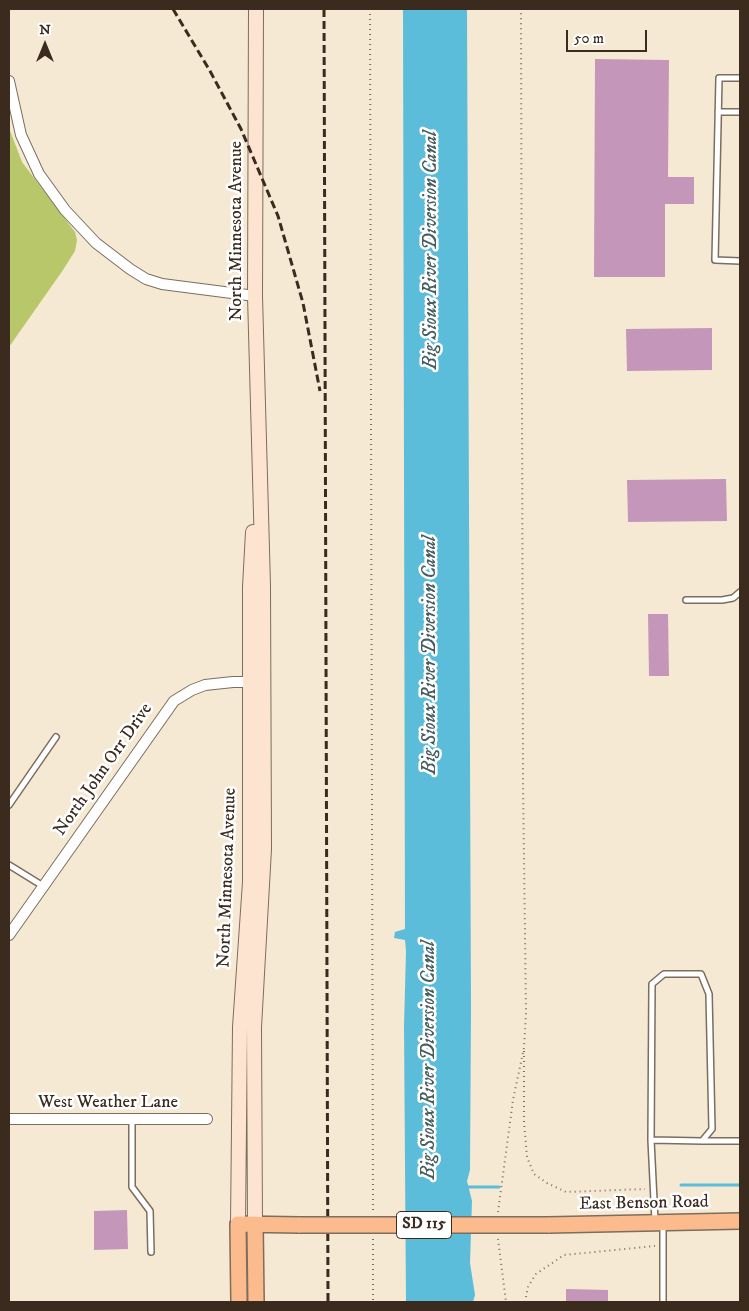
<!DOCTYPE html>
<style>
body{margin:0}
#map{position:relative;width:749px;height:1311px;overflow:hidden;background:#f5e9d4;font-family:"IM FELL DW Pica",serif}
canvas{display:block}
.frame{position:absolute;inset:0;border:10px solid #3b2a1e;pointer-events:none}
.north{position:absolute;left:20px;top:20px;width:50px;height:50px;-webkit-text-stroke:4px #fff;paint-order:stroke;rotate:0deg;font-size:14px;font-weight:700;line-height:20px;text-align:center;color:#3b2a1e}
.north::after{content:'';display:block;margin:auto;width:18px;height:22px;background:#3b2a1e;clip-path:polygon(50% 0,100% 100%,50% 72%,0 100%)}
.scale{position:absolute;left:566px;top:30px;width:81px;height:22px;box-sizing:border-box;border:2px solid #3b2a1e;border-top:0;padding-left:6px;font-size:15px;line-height:18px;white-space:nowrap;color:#3b2a1e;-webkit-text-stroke:4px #fff;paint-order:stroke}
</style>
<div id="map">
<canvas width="749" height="1311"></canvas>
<div class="frame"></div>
<div class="north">N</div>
<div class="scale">50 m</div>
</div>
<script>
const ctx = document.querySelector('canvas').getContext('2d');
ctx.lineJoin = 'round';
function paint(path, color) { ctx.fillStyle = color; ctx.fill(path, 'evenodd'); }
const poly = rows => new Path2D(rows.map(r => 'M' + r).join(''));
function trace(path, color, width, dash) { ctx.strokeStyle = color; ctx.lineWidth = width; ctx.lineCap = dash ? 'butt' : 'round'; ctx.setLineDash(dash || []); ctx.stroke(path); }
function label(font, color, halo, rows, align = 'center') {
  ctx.font = font + ' "IM FELL DW Pica",serif'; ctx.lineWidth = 5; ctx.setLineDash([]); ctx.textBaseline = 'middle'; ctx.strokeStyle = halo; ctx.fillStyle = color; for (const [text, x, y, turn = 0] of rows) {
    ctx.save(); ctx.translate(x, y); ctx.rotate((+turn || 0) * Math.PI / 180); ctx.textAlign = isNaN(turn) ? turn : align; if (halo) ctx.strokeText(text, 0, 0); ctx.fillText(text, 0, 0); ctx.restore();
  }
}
paint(poly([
 [9,128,22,162,75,232,77,240,75,251,63,270,9,347]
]), '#b7c769');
paint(poly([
 [403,9,467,9,471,1009,470,1170,467,1181,472,1201,470,1263,475,1295,473,1302,406,1302,404,1026,406,951,405,940,394,938,395,932,405,929]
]), '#5bbdd9');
trace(poly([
 [681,1185,740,1185],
 [465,1187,499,1187]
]), '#5bbdd9', 3);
paint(poly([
 [595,59,669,60,668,177,694,177,694,204,665,204,665,277,594,277],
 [712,328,712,370,627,371,626,329],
 [726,479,727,521,628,522,627,480],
 [648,614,668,614,669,676,649,676],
 [127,1210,128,1249,94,1250,94,1211],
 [566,1289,608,1290,608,1302,566,1302]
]), '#c496b9');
const lane = poly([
 [740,78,719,78,715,260,740,261],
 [718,112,740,112],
 [686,600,722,600,733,598,740,592],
 [9,805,56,737],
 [9,865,43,886],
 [132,1119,132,1187,150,1211,151,1252],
 [651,1140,702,1141,712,1129,709,994,701,974,664,974,652,984,651,1140,655,1221],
 [702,1141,740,1141],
 [663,1224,663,1302]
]);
const street = poly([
 [9,81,21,135,39,174,65,210,96,243,130,269,146,279,162,284,255,296],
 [9,935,174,701,192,690,205,685,233,682,257,682],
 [9,1119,207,1119]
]);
const secondary = poly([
 [238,1224,240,1027,250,882,250,587,253,532],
 [255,1224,254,1027,264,849,263,586,255,296,256,9]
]);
const primary = poly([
 [255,1224,256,1302],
 [548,1225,740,1221],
 [239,1302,238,1224,300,1225]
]);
trace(lane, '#7c6d5e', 8);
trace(street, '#7c6d5e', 12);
trace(secondary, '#7c6d5e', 16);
trace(primary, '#7c6d5e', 18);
trace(poly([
 [370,9,373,1211],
 [524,1051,524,1122,527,1157,534,1174,547,1183,566,1192,645,1189],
 [498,1212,513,1100,524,1048,526,1012,523,781,521,9],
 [373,1239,373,1302],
 [498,1239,506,1302],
 [525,1302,528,1287,536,1274,564,1255,655,1246]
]), '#7c6d5e', 2, [1, 4]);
trace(lane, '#fff', 5);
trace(street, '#fff', 10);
trace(secondary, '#fde4d1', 14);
trace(primary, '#fbbb8d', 15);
trace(poly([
 [173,9,210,71,241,129,278,216,303,303,320,391],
 [324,9,328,1302]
]), '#3b2a1e', 3, [8, 4]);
const primaryBridge = poly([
 [300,1225,548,1225]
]);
trace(primaryBridge, '#7c6d5e', 18, []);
trace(primaryBridge, '#fbbb8d', 15);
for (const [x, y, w] of [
 [424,1225,55]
]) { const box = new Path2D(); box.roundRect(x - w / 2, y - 13.5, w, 27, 4); ctx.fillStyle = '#fff'; ctx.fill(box); trace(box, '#3b2a1e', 1); }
label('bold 16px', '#3b2a1e', null, [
 ["SD 115",424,1225]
]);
label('18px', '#3b2a1e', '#fff', [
 ["North Minnesota Avenue",237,231,-90],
 ["North John Orr Drive",104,770,-55],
 ["North Minnesota Avenue",228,878,-88],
 ["West Weather Lane",108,1103],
 ["East Benson Road",644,1204,-1]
]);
label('italic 19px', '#465d5f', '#fff', [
 ["Big Sioux River Diversion Canal",432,250,-90],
 ["Big Sioux River Diversion Canal",431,655,-90],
 ["Big Sioux River Diversion Canal",430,1060,-90]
]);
</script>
